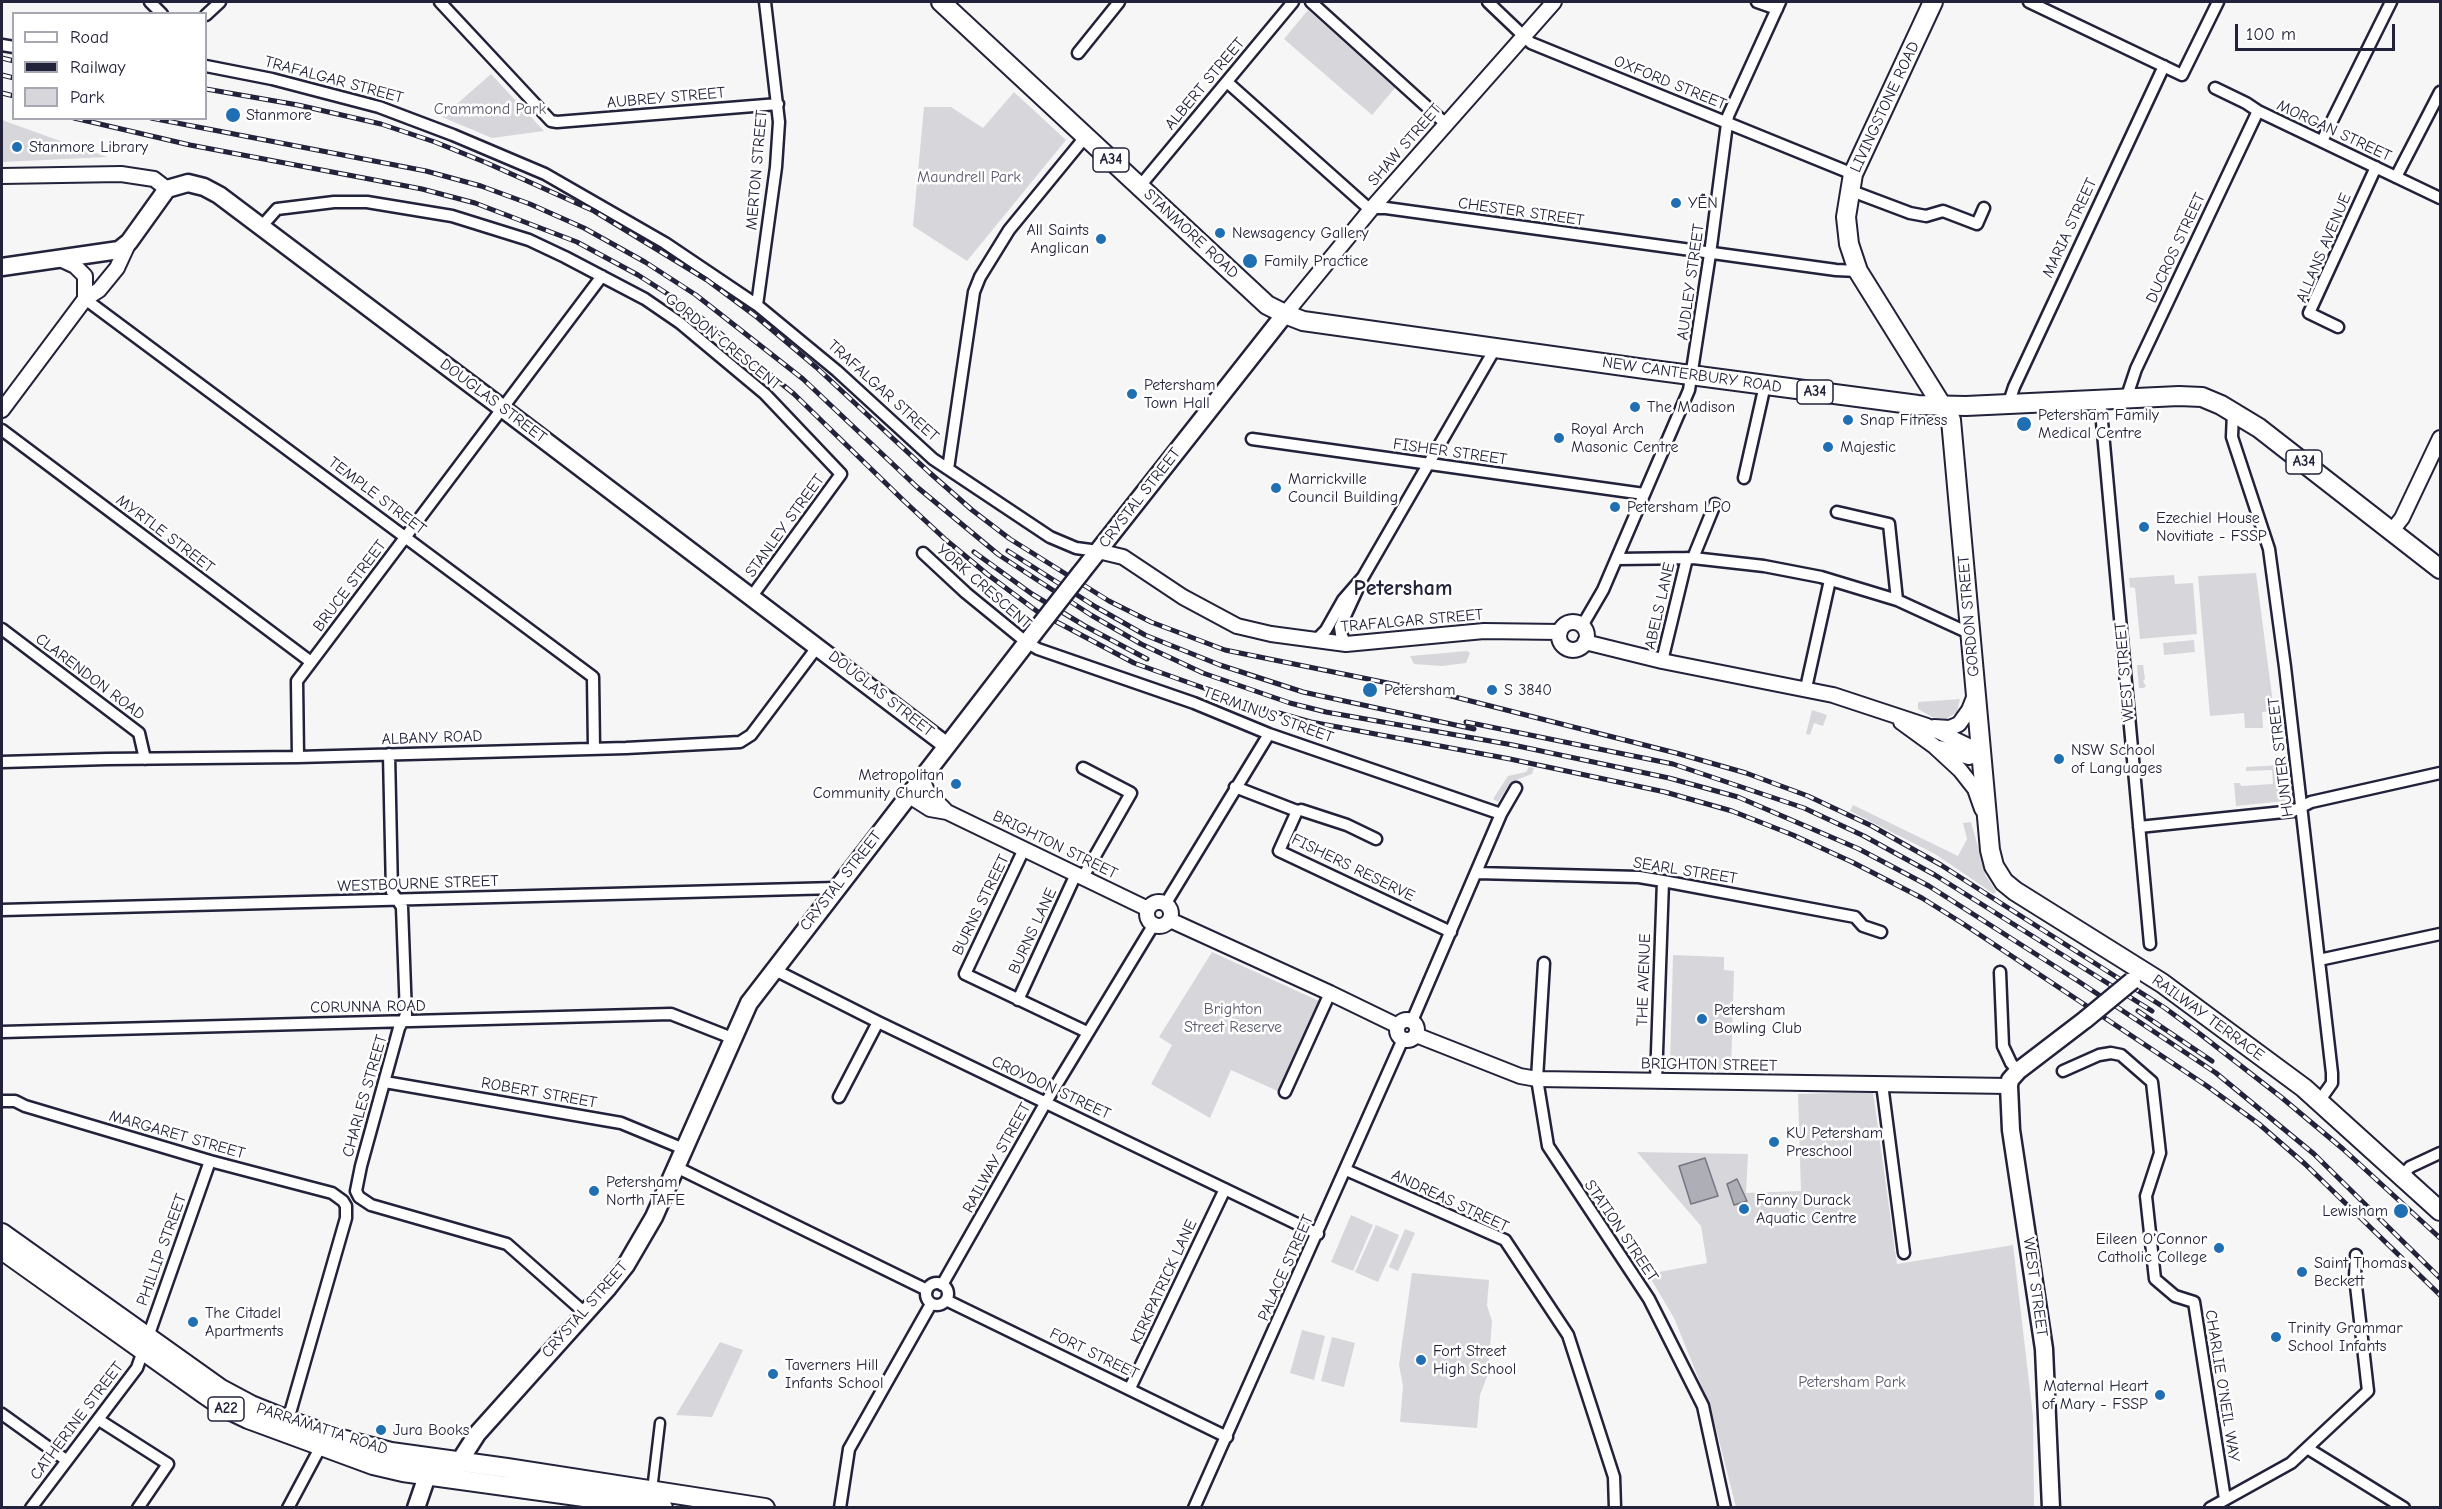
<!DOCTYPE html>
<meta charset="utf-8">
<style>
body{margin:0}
#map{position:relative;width:2442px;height:1509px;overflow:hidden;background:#f6f6f7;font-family:"Comic Neue",sans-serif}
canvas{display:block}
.frame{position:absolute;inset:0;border:3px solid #22223b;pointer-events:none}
.legend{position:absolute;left:12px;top:12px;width:195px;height:108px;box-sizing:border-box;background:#fff;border:2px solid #a7a7b1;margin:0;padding:8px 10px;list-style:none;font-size:18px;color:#22223b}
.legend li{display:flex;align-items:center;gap:12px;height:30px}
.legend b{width:30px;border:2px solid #a7a7b1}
.scale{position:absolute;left:2235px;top:24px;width:160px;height:27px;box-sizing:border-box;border:3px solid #22223b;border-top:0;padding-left:8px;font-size:18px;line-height:21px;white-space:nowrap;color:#22223b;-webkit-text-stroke:4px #fff;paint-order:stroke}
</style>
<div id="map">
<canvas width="2442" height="1509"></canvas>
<div class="frame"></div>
<ul class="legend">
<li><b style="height:8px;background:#fff"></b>Road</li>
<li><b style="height:8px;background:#22223b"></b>Railway</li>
<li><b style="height:16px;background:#d7d7db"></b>Park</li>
</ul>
<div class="scale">100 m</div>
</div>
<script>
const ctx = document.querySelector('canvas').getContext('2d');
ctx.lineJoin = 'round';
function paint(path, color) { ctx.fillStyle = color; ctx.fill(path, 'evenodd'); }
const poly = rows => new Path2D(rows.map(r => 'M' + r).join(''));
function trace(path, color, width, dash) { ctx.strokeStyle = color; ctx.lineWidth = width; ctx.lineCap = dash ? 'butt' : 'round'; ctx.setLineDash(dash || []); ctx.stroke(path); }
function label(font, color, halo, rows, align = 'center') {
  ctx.font = font + ' "Comic Neue",sans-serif'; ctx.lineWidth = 5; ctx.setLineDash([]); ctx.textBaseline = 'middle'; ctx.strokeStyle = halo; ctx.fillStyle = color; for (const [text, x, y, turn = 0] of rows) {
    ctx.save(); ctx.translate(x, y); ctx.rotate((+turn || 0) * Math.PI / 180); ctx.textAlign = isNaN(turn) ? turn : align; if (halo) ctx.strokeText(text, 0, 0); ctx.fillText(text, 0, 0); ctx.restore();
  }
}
paint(poly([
 [1308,10,1395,88,1372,115,1284,39],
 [491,74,544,131,492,138,442,117],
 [1014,92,1066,140,967,261,913,226,924,107,951,107,983,128],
 [2,120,49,137,107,157,2,162],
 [2256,573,2274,711,2262,712,2263,728,2245,728,2244,713,2210,716,2198,576],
 [2174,575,2175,584,2193,583,2197,634,2140,639,2135,588,2130,587,2129,578],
 [2194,640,2195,652,2164,655,2163,643],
 [1467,651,1470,653,1466,663,1442,666,1414,664,1410,656],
 [2137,665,2143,665,2145,679,2143,681,2146,686,2144,688,2139,688],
 [1960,699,1957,712,1946,719,1932,717,1918,709,1918,702],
 [1812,710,1827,715,1823,726,1814,723,1810,735,1806,734],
 [2280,765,2285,801,2236,806,2234,783,2240,783,2241,786,2273,784,2272,770,2246,771,2246,767],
 [1529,767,1534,768,1532,774,1511,782,1498,802,1493,799,1508,776,1526,772],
 [1853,805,1958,856,1967,839,1963,823,1971,822,1986,876,1996,891,1994,894,1935,854,1850,811],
 [1212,952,1321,1002,1280,1092,1231,1070,1210,1118,1151,1084,1172,1045,1159,1037],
 [1673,955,1724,957,1724,970,1734,971,1731,1069,1670,1068],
 [1873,1092,1897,1264,2013,1245,2033,1416,2034,1507,1736,1507,1711,1409,1674,1318,1648,1274,1707,1263,1701,1226,1637,1152,1748,1154,1746,1193,1801,1191,1798,1094],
 [1351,1215,1373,1225,1353,1271,1331,1262],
 [1376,1225,1399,1235,1378,1282,1355,1272],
 [1405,1229,1415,1233,1398,1271,1389,1267],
 [1412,1273,1489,1280,1487,1305,1492,1321,1488,1374,1480,1395,1477,1428,1400,1422,1403,1386,1399,1365],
 [1302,1330,1325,1336,1314,1380,1290,1373],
 [1332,1337,1355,1343,1344,1387,1321,1381],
 [720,1342,743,1350,712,1417,676,1415]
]), '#d7d7db');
const water = poly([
 [1705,1158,1718,1196,1691,1204,1679,1166,1705,1158],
 [1737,1179,1747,1201,1734,1205,1727,1184,1737,1179]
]);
paint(water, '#aeaeb7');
trace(water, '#767685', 1.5);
const pedestrian = poly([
 [653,1482,660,1423]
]);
const minor = poly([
 [150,2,162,14],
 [440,2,551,121,557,122,778,104],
 [1311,2,1446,124],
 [1488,2,1531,43,1853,174],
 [1757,2,1777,9],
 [2029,2,2182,75,2218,2],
 [206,15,220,2],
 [2,45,14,47],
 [1078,53,1119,2],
 [206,66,272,79,379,107,453,135,545,174,665,243,757,305,837,371,933,459,1050,537,1076,548,1098,551],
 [1227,82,1366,206,1372,208,1386,208,1836,270,1858,271],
 [2215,88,2246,103,2258,111,2440,198],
 [2322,141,2391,2],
 [2396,177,2440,92],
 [1140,186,1293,2],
 [1849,190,1910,213,1926,216,1943,211,1977,224,1984,208],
 [261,227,277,209,334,202,367,202,452,216,529,240,565,257,645,299,680,323,765,394,841,474,752,596],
 [85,299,593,677,594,748],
 [757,305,776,167,779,122,765,2],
 [2338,327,2309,313,2376,167],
 [2126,399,2136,369,2258,111],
 [2100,400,2150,944],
 [2008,405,2014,387,2164,66],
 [2233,412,2232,437,2269,549,2285,667,2332,1073,2332,1083,2320,1100],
 [2,430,311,662],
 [1252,439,1644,494],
 [948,469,974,292,980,277,1009,230,1086,136],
 [1744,478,1765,385],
 [1837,512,1889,524,1897,600],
 [923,553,966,593,1026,642,1038,649,1194,703,1269,734,1501,814],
 [1693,558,1715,504],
 [1617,559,1693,558,1764,566,1821,577,1897,600,1971,634],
 [1582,626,1603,590,1689,390,1710,254,1728,116,1780,2],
 [2,629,139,733,145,759],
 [1315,641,1326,630,1343,600,1363,577,1496,347],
 [1346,644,1341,634,1340,627,1358,588],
 [1662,661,1687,558],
 [1806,688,1830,580],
 [389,754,392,892,402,907,406,1015,399,1028,361,1166,356,1191,359,1197,371,1205,507,1244,585,1313],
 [298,757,297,681,602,276],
 [2,762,107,759,298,757,626,748,740,742,751,735,818,646],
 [1235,787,1297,811,1301,810,1347,825,1376,839],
 [1297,811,1279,851,1451,932],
 [2139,827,2293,811,2311,802,2440,773],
 [1024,849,965,974,1087,1032],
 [1476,873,1639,877,1663,881,1855,917,1863,926,1881,932],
 [1083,877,1131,793,1083,768],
 [1166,903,1269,734],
 [2,910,836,888],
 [2319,960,2440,934],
 [1544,963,1537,1079,1548,1146,1649,1299,1703,1406,1725,1508],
 [773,969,878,1022,1318,1234],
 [2000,972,2003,1046,2011,1063,2018,1071],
 [1018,1000,1076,874],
 [1412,1021,1501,814,1516,788],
 [2,1032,671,1014,732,1038],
 [2063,1071,2099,1055,2111,1053,2121,1055,2152,1082,2160,1153,2146,1196,2155,1279,2175,1296,2194,1302,2225,1499],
 [1656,1081,1663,881],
 [385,1082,621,1123,684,1149],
 [1882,1084,1904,1253],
 [1285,1092,1330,993],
 [839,1097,878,1022],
 [2,1101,15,1101,25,1106,210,1161,332,1193,343,1201,346,1206,346,1218,288,1420],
 [676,1167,927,1290],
 [1346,1170,1505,1240,1568,1335,1614,1477,1615,1508],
 [2401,1177,2410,1167,2440,1153],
 '926 1294a11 11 0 1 1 22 0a11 11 0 1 1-22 0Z',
 [942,1285,1046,1102,1154,924],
 [946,1300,1227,1437],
 [1130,1388,1225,1189],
 [2,1414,66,1460],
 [99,1420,168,1464,138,1508],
 [2307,1448,2404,1508],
 [31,1508,137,1368,210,1161],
 [288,1508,321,1446],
 [840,1508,849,1449,931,1304],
 [1194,1508,1403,1039],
 [2210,1508,2291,1463,2368,1391,2355,1277,2356,1255]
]);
const tertiary = poly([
 [2,176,121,174,154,179,167,189],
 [60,259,75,266,85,276,85,299],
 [1285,314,1372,208,1554,2],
 [2,410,85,299,99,290,117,268,129,242],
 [2391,532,2402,518,2440,438],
 [1098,551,1123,557,1183,597,1237,626,1271,634,1346,644,1484,631,1560,632],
 '1559 636a14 14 0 1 1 28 0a14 14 0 1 1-28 0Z',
 [1585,642,1662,661,1833,695,1927,726,1981,752],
 [1901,722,1934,746,1960,770,1975,789,1982,809],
 [1934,727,1950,728,1959,724,1969,710,1975,695],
 [1939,748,1969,757,1978,755,1981,752],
 [921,777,928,793,945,810],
 [908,795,930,809,947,812,1148,909],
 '1147 914a12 12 0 1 1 24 0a12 12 0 1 1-24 0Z',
 [1170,920,1330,993,1398,1026],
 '1397 1030a10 10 0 1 1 20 0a10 10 0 1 1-20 0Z',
 [1416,1035,1520,1076,1537,1079,2009,1086]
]);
const secondary = poly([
 [2,267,119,250,129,242,167,189,188,183,204,187,219,195,502,408,946,745],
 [1080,574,1285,314],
 [454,1470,477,1434,607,1289,626,1265,654,1217,749,1003,1034,633],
 [416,1508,427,1476],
 [2051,1508,2044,1349,2011,1130,2009,1086,2010,1080,2018,1071,2086,1019]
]);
const primary = poly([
 [1933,2,1853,174,1846,217,1849,244,1858,271,1951,420,1990,850,1994,866,2004,882,2015,891,2162,983,2304,1088,2440,1211]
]);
const trunk = poly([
 [941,2,1267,305,1285,314,1303,321,1645,369,1918,405,1966,406,2179,396,2202,397,2221,405,2259,428,2440,569],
 [2,1233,221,1389,251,1405,288,1420,341,1439,391,1452,507,1468,765,1508],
 [2,1250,204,1394,223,1407,248,1419,373,1465,403,1472,663,1508]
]);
trace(pedestrian, '#22223b', 13);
trace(minor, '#22223b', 15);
trace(tertiary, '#22223b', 18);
trace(secondary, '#22223b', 21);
trace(primary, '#22223b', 22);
trace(trunk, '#22223b', 22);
trace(pedestrian, '#fff', 8);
trace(minor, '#fff', 10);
trace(tertiary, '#fff', 14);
trace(secondary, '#fff', 16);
trace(primary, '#fff', 18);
trace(trunk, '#fff', 18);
const rail = poly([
 [2,58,14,61],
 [2,75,14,78],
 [206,89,298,105,381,124,435,142,487,163,594,211,707,280,758,318,816,367,930,473,972,510,1010,539,1109,601,1151,622,1225,650,1447,695,1676,753,1746,773,1808,796,1872,826,1941,865,2165,1008,2200,1034,2281,1097,2343,1149,2440,1238],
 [2,93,14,96],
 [74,118,190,145,422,189,475,203,577,242,638,275,688,307,794,394,903,500,946,540,987,574,1038,612,1134,663,1254,706,1311,722,1510,759,1665,792,1732,811,1793,835,1852,862,1922,898,1962,923,2207,1086,2259,1124,2305,1164,2440,1295],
 [151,118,426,171,481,186,530,204,584,228,645,262,696,295,803,379,917,487,999,555,1091,615,1141,644,1203,673,1290,703,1326,712,1513,745,1669,778,1738,797,1859,849,1929,886,2078,981,2216,1073,2314,1154,2440,1278],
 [1008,551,1096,607,1145,635,1220,665,1303,692,1474,729],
 [974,552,1032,594,1085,626,1147,659],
 [1466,722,1673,764,1804,808,1864,836,1935,875,2152,1011],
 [2138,1011,2212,1061]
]);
trace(rail, '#22223b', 5);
trace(rail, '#fff', 3, [9]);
const secondaryBridge = poly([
 [1034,633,1080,574],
 [2086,1019,2132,981]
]);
trace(secondaryBridge, '#22223b', 21, []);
trace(secondaryBridge, '#fff', 16);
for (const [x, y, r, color] of [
 [233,115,8,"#1f6fb2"],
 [17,147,6,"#1f6fb2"],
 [1676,203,6,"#1f6fb2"],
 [1220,233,6,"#1f6fb2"],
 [1101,239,6,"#1f6fb2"],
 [1250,261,8,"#1f6fb2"],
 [1132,394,6,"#1f6fb2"],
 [1635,407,6,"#1f6fb2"],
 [1848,420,6,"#1f6fb2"],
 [2024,424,8,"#1f6fb2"],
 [1559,438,6,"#1f6fb2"],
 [1828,447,6,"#1f6fb2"],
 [1276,488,6,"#1f6fb2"],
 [1615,507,6,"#1f6fb2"],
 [2144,527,6,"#1f6fb2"],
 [1370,690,8,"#1f6fb2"],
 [1492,690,6,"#1f6fb2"],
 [2059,759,6,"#1f6fb2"],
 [956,784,6,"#1f6fb2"],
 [1702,1019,6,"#1f6fb2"],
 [1774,1142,6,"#1f6fb2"],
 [594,1191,6,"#1f6fb2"],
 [1744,1209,6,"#1f6fb2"],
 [2401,1211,8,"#1f6fb2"],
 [2219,1248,6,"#1f6fb2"],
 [2302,1272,6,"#1f6fb2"],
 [193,1322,6,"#1f6fb2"],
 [2276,1337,6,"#1f6fb2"],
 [1421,1360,6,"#1f6fb2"],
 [773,1374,6,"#1f6fb2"],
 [2160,1395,6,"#1f6fb2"],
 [381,1430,6,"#1f6fb2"]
]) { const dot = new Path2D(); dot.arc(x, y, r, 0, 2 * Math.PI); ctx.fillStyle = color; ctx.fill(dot); trace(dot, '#fff', 2); }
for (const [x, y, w] of [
 [1111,160,36],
 [1815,392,36],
 [2304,462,36],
 [226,1409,36]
]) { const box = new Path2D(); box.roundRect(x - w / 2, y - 12, w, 24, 4.5); ctx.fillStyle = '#fff'; ctx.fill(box); trace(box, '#22223b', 1.5); }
label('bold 15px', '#22223b', null, [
 ["A34",1111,160],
 ["A34",1815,392],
 ["A34",2304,462],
 ["A22",226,1409]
]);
label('16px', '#22223b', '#fff', [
 ["TRAFALGAR STREET",334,80,15],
 ["OXFORD STREET",1670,83,22],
 ["ALBERT STREET",1205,84,-50],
 ["AUBREY STREET",666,98,-5],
 ["LIVINGSTONE ROAD",1885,107,-65],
 ["MORGAN STREET",2334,131,25],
 ["SHAW STREET",1405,145,-49],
 ["MERTON STREET",757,170,-85],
 ["CHESTER STREET",1521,212,8],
 ["MARIA STREET",2070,228,-65],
 ["STANMORE ROAD",1191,234,43],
 ["DUCROS STREET",2176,248,-65],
 ["ALLANS AVENUE",2324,248,-67],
 ["AUDLEY STREET",1691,282,-82],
 ["GORDON CRESCENT",723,342,39],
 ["NEW CANTERBURY ROAD",1692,375,8],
 ["TRAFALGAR STREET",883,391,42],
 ["DOUGLAS STREET",493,401,37],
 ["FISHER STREET",1450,452,8],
 ["TEMPLE STREET",377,496,37],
 ["CRYSTAL STREET",1140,498,-52],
 ["STANLEY STREET",785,526,-54],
 ["MYRTLE STREET",165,534,37],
 ["BRUCE STREET",350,586,-53],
 ["YORK CRESCENT",984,587,41],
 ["ABELS LANE",1660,606,-77],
 ["GORDON STREET",1969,616,-95],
 ["TRAFALGAR STREET",1412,621,-5],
 ["WEST STREET",2125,672,-95],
 ["CLARENDON ROAD",90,677,37],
 ["DOUGLAS STREET",881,694,38],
 ["TERMINUS STREET",1268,715,20],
 ["ALBANY ROAD",432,738,-2],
 ["HUNTER STREET",2281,757,-97],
 ["BRIGHTON STREET",1055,845,26],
 ["FISHERS RESERVE",1353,868,26],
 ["SEARL STREET",1685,871,9],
 ["CRYSTAL STREET",841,881,-52],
 ["WESTBOURNE STREET",418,884,-2],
 ["BURNS STREET",981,905,-64],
 ["BURNS LANE",1033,931,-65],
 ["THE AVENUE",1644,980,-88],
 ["CORUNNA ROAD",368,1007,-1],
 ["RAILWAY TERRACE",2208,1018,36],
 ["BRIGHTON STREET",1709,1065,1],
 ["CROYDON STREET",1051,1088,25],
 ["ROBERT STREET",539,1093,10],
 ["CHARLES STREET",365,1096,-74],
 ["MARGARET STREET",177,1135,16],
 ["RAILWAY STREET",997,1158,-61],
 ["ANDREAS STREET",1450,1201,25],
 ["STATION STREET",1621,1231,56],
 ["PHILLIP STREET",162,1250,-70],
 ["PALACE STREET",1286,1268,-66],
 ["KIRKPATRICK LANE",1164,1282,-65],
 ["WEST STREET",2035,1287,82],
 ["CRYSTAL STREET",585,1310,-49],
 ["FORT STREET",1094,1354,26],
 ["CHARLIE O'NEIL WAY",2222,1386,81],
 ["CATHERINE STREET",77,1421,-53],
 ["PARRAMATTA ROAD",322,1429,18]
]);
label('16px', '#58586b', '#fff', [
 ["Crammond Park",490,109],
 ["Maundrell Park",969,177],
 ["Brighton",1233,1009],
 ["Street Reserve",1233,1027],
 ["Petersham Park",1852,1382]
]);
label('16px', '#22223b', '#fff', [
 ["Stanmore",246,115],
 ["Stanmore Library",29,147],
 ["YẾN",1688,203],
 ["All Saints",1089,230,"right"],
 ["Anglican",1089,248,"right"],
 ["Newsagency Gallery",1232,233],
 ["Family Practice",1264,261],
 ["Petersham",1144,385],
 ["Town Hall",1144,403],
 ["The Madison",1647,407],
 ["Petersham Family",2038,415],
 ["Medical Centre",2038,433],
 ["Snap Fitness",1860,420],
 ["Royal Arch",1571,429],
 ["Masonic Centre",1571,447],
 ["Majestic",1840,447],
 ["Marrickville",1288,479],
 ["Council Building",1288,497],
 ["Petersham LPO",1627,507],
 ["Ezechiel House",2156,518],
 ["Novitiate - FSSP",2156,536],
 ["Petersham",1384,690],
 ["S 3840",1504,690],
 ["NSW School",2071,750],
 ["of Languages",2071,768],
 ["Metropolitan",944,775,"right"],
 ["Community Church",944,793,"right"],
 ["Petersham",1714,1010],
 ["Bowling Club",1714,1028],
 ["KU Petersham",1786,1133],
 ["Preschool",1786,1151],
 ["Petersham",606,1182],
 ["North TAFE",606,1200],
 ["Fanny Durack",1756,1200],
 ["Aquatic Centre",1756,1218],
 ["Lewisham",2388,1211,"right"],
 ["Eileen O'Connor",2207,1239,"right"],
 ["Catholic College",2207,1257,"right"],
 ["Saint Thomas",2314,1263],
 ["Beckett",2314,1281],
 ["The Citadel",205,1313],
 ["Apartments",205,1331],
 ["Trinity Grammar",2288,1328],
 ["School Infants",2288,1346],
 ["Fort Street",1433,1351],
 ["High School",1433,1369],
 ["Taverners Hill",785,1365],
 ["Infants School",785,1383],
 ["Maternal Heart",2148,1386,"right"],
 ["of Mary - FSSP",2148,1404,"right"],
 ["Jura Books",393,1430]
], 'left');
label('bold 22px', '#22223b', '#fff', [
 ["Petersham",1403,589]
]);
</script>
